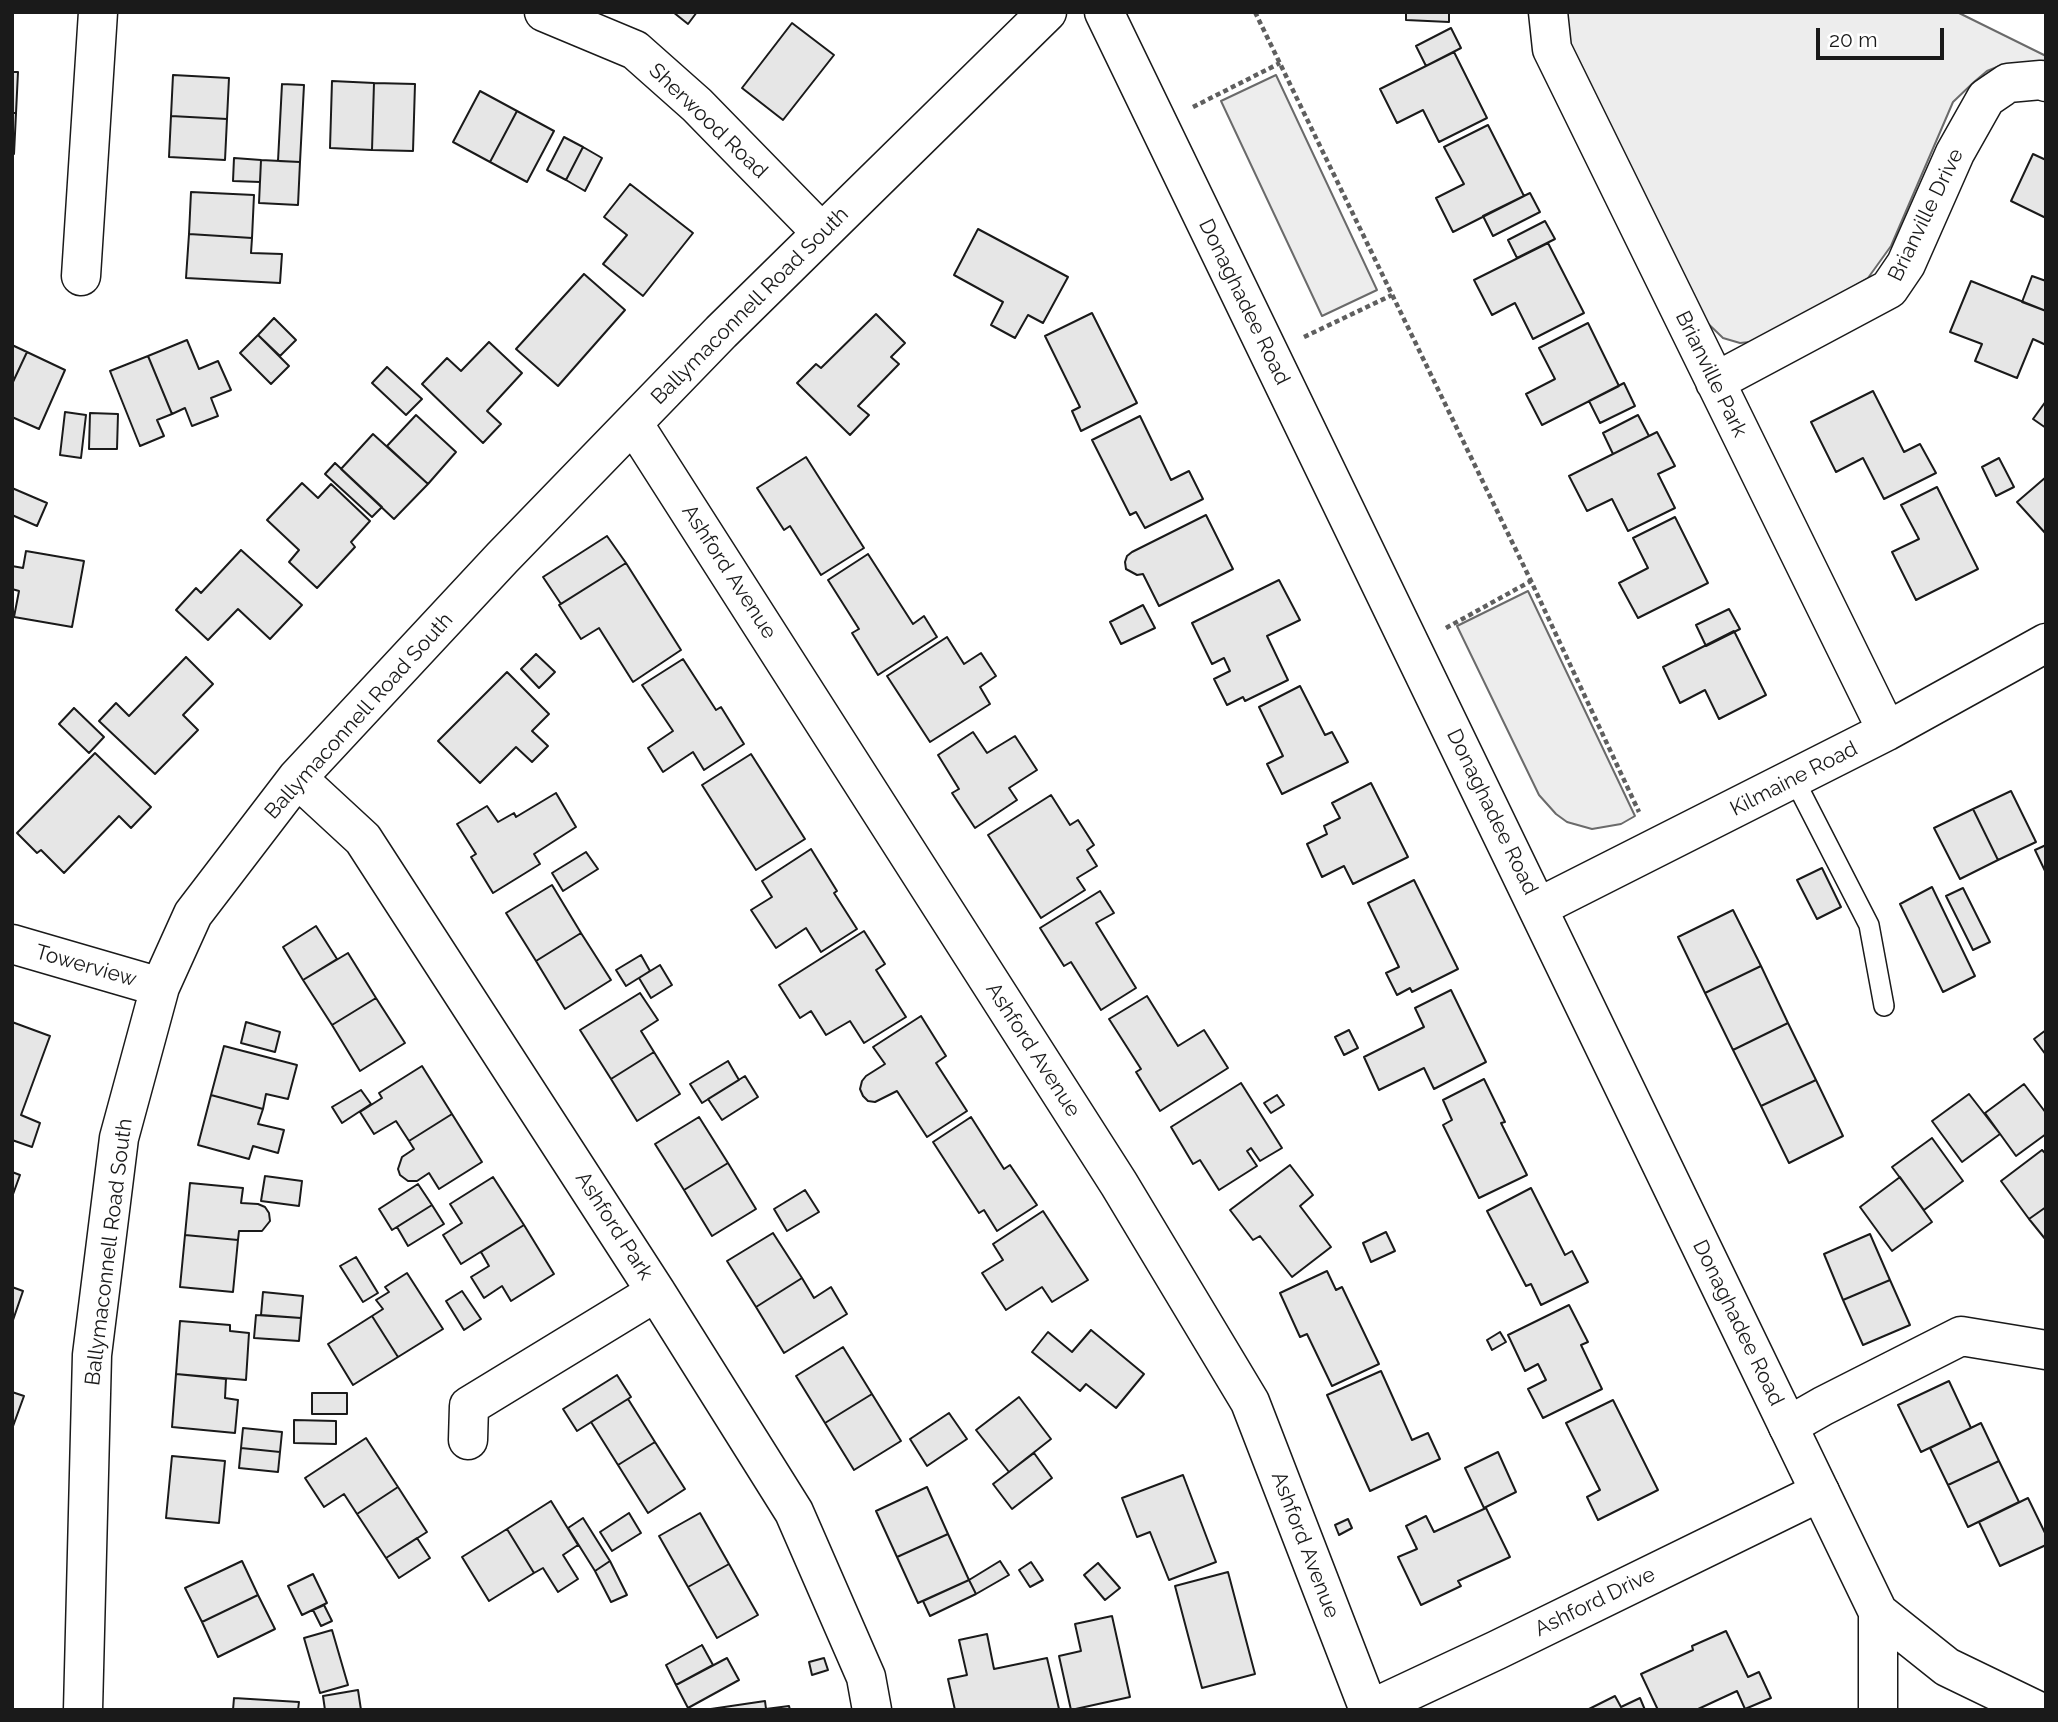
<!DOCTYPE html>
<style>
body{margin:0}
#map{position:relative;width:2058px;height:1722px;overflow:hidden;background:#fff;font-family:Raleway,sans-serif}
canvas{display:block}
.frame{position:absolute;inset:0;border:14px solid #1a1a1a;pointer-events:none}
.scale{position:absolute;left:1816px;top:28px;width:128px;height:32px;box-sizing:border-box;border:4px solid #1a1a1a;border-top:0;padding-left:9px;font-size:21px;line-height:24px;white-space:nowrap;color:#1a1a1a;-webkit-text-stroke:5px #fff;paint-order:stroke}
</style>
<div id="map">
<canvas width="2058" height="1722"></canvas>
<div class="frame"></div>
<div class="scale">20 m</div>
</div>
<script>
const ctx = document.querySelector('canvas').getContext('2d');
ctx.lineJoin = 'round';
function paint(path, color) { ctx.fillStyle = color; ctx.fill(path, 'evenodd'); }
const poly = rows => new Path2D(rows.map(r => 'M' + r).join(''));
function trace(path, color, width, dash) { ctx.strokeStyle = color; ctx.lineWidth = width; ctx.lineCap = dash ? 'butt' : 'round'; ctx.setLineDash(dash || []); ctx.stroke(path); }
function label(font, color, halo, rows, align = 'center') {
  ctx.font = font + ' Raleway,sans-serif'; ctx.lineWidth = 5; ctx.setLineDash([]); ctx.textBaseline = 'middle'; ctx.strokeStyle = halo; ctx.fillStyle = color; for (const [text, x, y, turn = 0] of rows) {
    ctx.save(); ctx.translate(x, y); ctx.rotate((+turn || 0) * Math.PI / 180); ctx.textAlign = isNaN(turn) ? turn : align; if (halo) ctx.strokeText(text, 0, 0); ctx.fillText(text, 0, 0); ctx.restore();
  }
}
const green = poly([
 [1557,12,1957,12,2046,56,2046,64,2002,65,1987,71,1974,82,1953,102,1891,246,1868,278,1760,341,1740,343,1723,338,1697,313,1557,17,1557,12],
 [1276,75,1377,290,1322,316,1221,101,1276,75],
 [1528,591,1635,816,1621,824,1592,829,1567,822,1556,814,1539,795,1457,626,1528,591]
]);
paint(green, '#ededed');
trace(green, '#6a6a6a', 2);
const building = poly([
 [673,12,697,12,688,24,673,12],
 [1406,12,1449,12,1449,22,1406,20,1406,12],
 [792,23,834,55,783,120,742,88,792,23],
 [1451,28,1461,48,1426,66,1416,46,1451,28],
 [1454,52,1487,118,1439,142,1423,110,1397,123,1380,89,1454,52],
 [12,72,18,72,16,113,12,113,12,72],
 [173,75,229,78,227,119,171,116,173,75],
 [332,81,374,83,372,150,330,148,332,81],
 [374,83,415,84,413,151,372,150,374,83],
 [282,84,304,85,300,162,278,161,282,84],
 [480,91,517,111,490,162,453,142,480,91],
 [517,111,554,131,527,182,490,162,517,111],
 [12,113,16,113,14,154,12,154,12,113],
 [171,116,227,119,225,160,169,157,171,116],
 [1488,125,1524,196,1453,232,1436,198,1464,184,1444,147,1488,125],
 [564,137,583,147,566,180,547,170,564,137],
 [583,147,602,158,585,191,566,180,583,147],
 [2033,154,2046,160,2046,218,2011,201,2033,154],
 [234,158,261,160,260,182,233,181,234,158],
 [261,160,300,162,298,205,259,203,261,160],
 [630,184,693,233,643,296,603,264,627,235,604,217,630,184],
 [191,192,254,195,252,238,189,234,191,192],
 [1530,193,1540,212,1493,236,1483,216,1530,193],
 [1545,221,1555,239,1517,258,1508,240,1545,221],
 [978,229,1068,277,1043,323,1028,315,1015,338,991,325,1003,302,954,275,978,229],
 [189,234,252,238,251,253,282,254,280,283,186,278,189,234],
 [1548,243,1584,313,1533,339,1515,303,1492,315,1474,280,1548,243],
 [584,274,625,310,558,386,516,349,584,274],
 [2032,276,2046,281,2046,311,2022,302,2032,276],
 [1971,281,2046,311,2046,345,2033,339,2017,378,1975,361,1982,344,1950,332,1971,281],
 [1092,313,1137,403,1081,431,1072,411,1080,407,1045,336,1092,313],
 [876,314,905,343,891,357,899,364,858,406,869,415,850,435,797,383,816,364,821,368,876,314],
 [274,318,296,340,280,356,258,335,274,318],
 [1588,323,1619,386,1542,425,1526,394,1555,379,1539,348,1588,323],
 [258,335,289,366,271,384,240,353,258,335],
 [187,340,199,369,218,361,231,390,211,398,218,416,192,426,185,408,172,414,148,356,187,340],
 [489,342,522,373,487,411,501,424,483,443,422,384,447,358,461,371,489,342],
 [12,345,27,352,12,384,12,345],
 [27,352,65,370,39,429,12,417,12,384,27,352],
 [148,356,172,414,157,420,164,436,140,446,110,371,148,356],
 [387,367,422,399,406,415,372,383,387,367],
 [1624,383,1635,406,1600,423,1589,401,1624,383],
 [1873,391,1904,452,1920,444,1936,473,1884,499,1863,458,1836,472,1811,422,1873,391],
 [2046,401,2046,428,2033,419,2046,401],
 [65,412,86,415,81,458,60,455,65,412],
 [90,413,118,414,117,449,89,449,90,413],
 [416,415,456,452,428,484,387,446,416,415],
 [1638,415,1649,436,1613,454,1603,433,1638,415],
 [1140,416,1171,480,1189,471,1203,499,1145,528,1136,512,1130,515,1092,440,1140,416],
 [1657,432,1675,466,1658,474,1675,508,1628,531,1612,499,1587,511,1569,476,1657,432],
 [373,434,428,484,394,519,341,469,373,434],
 [806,457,864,548,821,575,790,526,784,530,757,488,806,457],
 [1999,458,2014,487,1996,496,1982,467,1999,458],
 [335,463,382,507,372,517,325,474,335,463],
 [2046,477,2046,534,2017,502,2046,477],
 [302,483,318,498,331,484,370,521,351,542,355,547,317,588,289,562,299,550,267,520,302,483],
 [1937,487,1978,569,1916,600,1892,552,1919,539,1901,505,1937,487],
 [12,488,47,503,37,526,12,515,12,488],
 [1206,515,1233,569,1159,606,1143,574,1137,575,1126,569,1125,562,1127,556,1132,552,1206,515],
 [1675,517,1708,583,1638,618,1619,583,1648,568,1633,538,1675,517],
 [607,536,626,563,561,604,543,577,607,536],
 [241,550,302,605,270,639,238,609,208,640,176,610,196,588,201,593,241,550],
 [26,551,84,561,72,627,14,617,19,591,12,589,12,566,23,568,26,551],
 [868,554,913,624,924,616,937,637,878,675,852,633,859,629,828,580,868,554],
 [626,563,681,650,633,682,599,628,581,639,559,605,626,563],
 [1279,580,1300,620,1267,636,1288,680,1245,701,1243,697,1227,705,1214,679,1230,671,1224,658,1212,664,1192,623,1279,580],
 [1143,605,1155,628,1121,644,1110,622,1143,605],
 [1729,609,1740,629,1706,646,1696,625,1729,609],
 [1734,631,1766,695,1719,719,1705,690,1680,703,1663,667,1734,631],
 [947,637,964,664,981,653,996,676,980,687,990,704,930,742,887,676,947,637],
 [536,654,555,672,539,688,521,669,536,654],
 [186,657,213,684,183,715,198,730,155,774,99,721,116,703,129,716,186,657],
 [683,659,716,710,721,707,744,744,704,770,693,752,663,772,648,748,673,731,642,685,683,659],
 [507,672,549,714,532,731,548,746,532,762,516,747,480,783,438,741,507,672],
 [1300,686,1325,735,1332,732,1348,762,1282,794,1267,764,1283,756,1259,707,1300,686],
 [74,708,104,737,89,753,59,724,74,708],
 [973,732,987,753,1015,736,1037,770,1009,788,1017,800,975,828,952,793,959,789,938,755,973,732],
 [95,753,151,807,131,828,119,816,64,873,41,850,37,853,17,833,95,753],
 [751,754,805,839,756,870,702,785,751,754],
 [1371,783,1408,857,1353,884,1344,866,1322,877,1307,844,1327,834,1324,826,1340,818,1332,803,1371,783],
 [2011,791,2036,842,1998,860,1973,809,2011,791],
 [556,793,576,827,534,854,540,864,493,893,471,857,476,854,457,824,487,806,498,822,514,813,516,817,556,793],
 [1051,795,1070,825,1078,820,1094,845,1087,850,1097,866,1077,878,1085,890,1041,918,988,835,1051,795],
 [1973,809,1998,860,1960,879,1934,828,1973,809],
 [2046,845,2046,873,2035,850,2046,845],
 [811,849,837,891,834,893,857,929,821,952,806,928,776,948,751,910,772,897,762,881,811,849],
 [586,852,598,869,563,891,552,873,586,852],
 [1822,868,1841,907,1817,919,1797,880,1822,868],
 [1414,880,1458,969,1412,992,1410,988,1397,995,1386,973,1399,967,1368,903,1414,880],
 [552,885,581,933,536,961,506,913,552,885],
 [1932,887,1975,976,1943,992,1900,904,1932,887],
 [1963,888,1990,942,1973,950,1946,896,1963,888],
 [1100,891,1114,913,1096,923,1136,988,1101,1010,1071,962,1064,966,1040,928,1100,891],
 [1733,910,1761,966,1705,993,1678,937,1733,910],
 [316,926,337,959,303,980,283,947,316,926],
 [864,931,885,964,876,970,906,1017,864,1043,850,1021,826,1035,811,1011,800,1018,779,985,864,931],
 [581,933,611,980,565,1009,536,961,581,933],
 [348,953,376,998,332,1025,303,980,348,953],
 [641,955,650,971,626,986,616,970,641,955],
 [660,965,672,985,651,998,639,978,660,965],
 [1761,966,1788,1023,1733,1050,1705,993,1761,966],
 [1451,990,1486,1062,1434,1089,1424,1068,1379,1090,1364,1057,1424,1027,1415,1008,1451,990],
 [640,993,658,1020,641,1031,654,1052,611,1079,580,1030,640,993],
 [1147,996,1178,1046,1204,1030,1228,1068,1160,1111,1136,1072,1141,1069,1109,1019,1147,996],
 [376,998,405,1043,360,1071,332,1025,376,998],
 [921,1016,946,1056,936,1063,967,1111,927,1137,897,1091,875,1102,868,1101,863,1096,860,1089,862,1081,866,1076,885,1064,873,1047,921,1016],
 [12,1022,50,1036,21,1115,40,1123,32,1147,12,1140,12,1022],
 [246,1022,280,1032,275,1052,241,1043,246,1022],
 [1788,1023,1816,1080,1761,1106,1733,1050,1788,1023],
 [1349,1030,1358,1048,1344,1055,1335,1037,1349,1030],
 [2046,1030,2046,1055,2034,1039,2046,1030],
 [224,1046,297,1065,288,1099,266,1094,263,1109,211,1095,224,1046],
 [654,1052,680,1094,637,1121,611,1079,654,1052],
 [728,1061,739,1080,702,1103,690,1084,728,1061],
 [422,1066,452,1114,409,1141,396,1121,374,1134,360,1112,382,1098,379,1093,422,1066],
 [745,1076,758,1097,722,1120,708,1099,745,1076],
 [1484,1079,1505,1122,1501,1123,1527,1175,1479,1198,1443,1125,1452,1120,1443,1100,1484,1079],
 [1816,1080,1843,1136,1789,1163,1761,1106,1816,1080],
 [1241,1083,1282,1148,1260,1161,1251,1148,1247,1151,1257,1166,1219,1190,1200,1160,1193,1164,1171,1127,1241,1083],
 [2024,1084,2046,1113,2046,1134,2016,1156,1985,1113,2024,1084],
 [361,1090,371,1104,342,1123,332,1107,361,1090],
 [1969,1094,2000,1134,1962,1162,1932,1121,1969,1094],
 [211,1095,263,1109,258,1124,284,1130,278,1153,253,1146,249,1159,198,1145,211,1095],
 [1277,1095,1284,1105,1271,1113,1264,1103,1277,1095],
 [452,1114,482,1162,439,1189,429,1173,417,1181,408,1181,400,1175,398,1169,402,1157,414,1149,409,1141,452,1114],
 [699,1117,728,1163,684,1190,655,1144,699,1117],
 [971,1117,1004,1169,1010,1165,1037,1205,997,1231,984,1210,979,1213,933,1142,971,1117],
 [1932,1138,1963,1181,1924,1210,1892,1167,1932,1138],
 [2042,1150,2046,1154,2046,1207,2029,1219,2001,1181,2042,1150],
 [728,1163,756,1209,712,1236,684,1190,728,1163],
 [1290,1165,1313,1195,1300,1206,1331,1247,1292,1277,1260,1236,1253,1240,1230,1210,1290,1165],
 [12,1172,20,1175,12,1197,12,1172],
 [265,1176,302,1181,299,1206,261,1201,265,1176],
 [493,1177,524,1225,461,1264,443,1235,462,1223,450,1204,493,1177],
 [1900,1177,1932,1222,1892,1251,1860,1207,1900,1177],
 [190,1183,243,1188,241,1203,258,1204,265,1207,269,1213,270,1221,262,1231,239,1231,238,1240,185,1235,190,1183],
 [418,1184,432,1205,392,1230,379,1209,418,1184],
 [1531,1188,1565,1255,1572,1251,1588,1282,1541,1305,1531,1284,1526,1286,1487,1211,1531,1188],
 [805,1190,819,1212,787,1231,774,1209,805,1190],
 [432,1205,444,1224,408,1246,397,1227,432,1205],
 [2046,1207,2046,1240,2029,1219,2046,1207],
 [1043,1211,1088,1280,1052,1302,1042,1287,1006,1310,982,1273,1003,1260,993,1244,1043,1211],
 [524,1225,554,1274,511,1301,502,1286,484,1298,471,1277,489,1266,481,1252,524,1225],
 [1386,1232,1395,1251,1371,1262,1363,1243,1386,1232],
 [773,1233,802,1278,756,1307,727,1261,773,1233],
 [1870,1234,1890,1280,1843,1300,1824,1254,1870,1234],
 [185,1235,238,1240,233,1292,180,1287,185,1235],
 [356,1257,378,1293,363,1302,340,1266,356,1257],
 [1327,1271,1336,1290,1342,1287,1379,1364,1332,1386,1307,1334,1300,1337,1280,1293,1327,1271],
 [407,1273,443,1329,398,1357,372,1316,383,1309,376,1300,389,1292,385,1287,407,1273],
 [802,1278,814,1298,831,1287,847,1314,784,1353,756,1307,802,1278],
 [1890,1280,1910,1325,1863,1345,1843,1300,1890,1280],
 [12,1287,23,1291,12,1323,12,1287],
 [462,1291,481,1319,464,1330,446,1301,462,1291],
 [263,1292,303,1296,301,1318,261,1315,263,1292],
 [1569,1305,1588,1342,1581,1345,1602,1389,1543,1418,1528,1389,1546,1380,1538,1364,1525,1371,1508,1335,1569,1305],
 [256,1315,301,1318,299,1341,254,1338,256,1315],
 [372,1316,398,1357,353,1385,328,1344,372,1316],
 [180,1321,230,1325,230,1331,249,1333,246,1380,176,1374,180,1321],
 [1091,1330,1144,1374,1116,1408,1086,1384,1080,1391,1032,1352,1048,1332,1072,1352,1091,1330],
 [1500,1332,1506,1342,1492,1350,1487,1340,1500,1332],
 [843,1347,872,1394,825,1423,796,1376,843,1347],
 [1381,1371,1412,1440,1428,1433,1440,1459,1370,1491,1327,1395,1381,1371],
 [176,1374,226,1379,225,1398,238,1400,235,1433,172,1427,176,1374],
 [617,1375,631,1397,577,1431,563,1409,617,1375],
 [1949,1381,1971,1428,1921,1452,1898,1405,1949,1381],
 [12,1392,24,1396,12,1429,12,1392],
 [312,1393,347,1393,347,1414,312,1414,312,1393],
 [872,1394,901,1441,854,1470,825,1423,872,1394],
 [1019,1397,1051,1439,1009,1472,976,1430,1019,1397],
 [628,1399,655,1442,618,1465,591,1422,628,1399],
 [1613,1400,1658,1490,1598,1520,1587,1497,1600,1490,1566,1423,1613,1400],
 [949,1413,967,1439,927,1466,910,1439,949,1413],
 [294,1420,336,1421,336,1444,294,1443,294,1420],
 [1981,1423,1999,1461,1948,1485,1930,1448,1981,1423],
 [243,1428,282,1432,280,1452,241,1448,243,1428],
 [366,1438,398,1487,357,1514,344,1494,324,1507,305,1478,366,1438],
 [655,1442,685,1489,648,1513,618,1465,655,1442],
 [241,1448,280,1452,278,1472,239,1468,241,1448],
 [1498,1452,1516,1492,1484,1508,1465,1468,1498,1452],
 [1034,1453,1052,1478,1012,1509,993,1484,1034,1453],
 [172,1456,225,1461,219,1523,166,1518,172,1456],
 [1999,1461,2019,1502,1968,1527,1948,1485,1999,1461],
 [1183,1475,1216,1562,1169,1580,1150,1532,1137,1537,1122,1498,1183,1475],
 [398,1487,427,1532,386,1558,357,1514,398,1487],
 [927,1487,948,1534,897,1557,876,1511,927,1487],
 [2028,1498,2046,1535,2046,1545,2000,1566,1979,1522,2028,1498],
 [551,1501,578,1545,563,1555,578,1579,558,1592,543,1568,534,1573,507,1529,551,1501],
 [1486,1508,1510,1557,1458,1581,1461,1586,1421,1605,1398,1557,1417,1549,1406,1526,1426,1516,1434,1532,1486,1508],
 [629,1513,641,1533,612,1551,600,1532,629,1513],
 [700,1513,729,1564,688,1587,659,1536,700,1513],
 [583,1518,610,1561,595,1571,568,1528,583,1518],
 [1348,1519,1352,1528,1339,1535,1335,1525,1348,1519],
 [507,1529,534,1573,489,1601,462,1557,507,1529],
 [948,1534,969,1580,918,1603,897,1557,948,1534],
 [417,1538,430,1558,399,1578,386,1558,417,1538],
 [242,1561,258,1595,202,1622,185,1588,242,1561],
 [610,1561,627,1595,611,1602,595,1571,610,1561],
 [1000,1561,1009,1575,976,1594,969,1580,1000,1561],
 [1031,1562,1043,1580,1030,1587,1019,1570,1031,1562],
 [1098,1563,1120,1588,1105,1600,1084,1575,1098,1563],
 [729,1564,758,1615,717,1638,688,1587,729,1564],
 [1228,1572,1255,1674,1202,1688,1175,1586,1228,1572],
 [313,1574,327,1603,302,1615,288,1586,313,1574],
 [969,1580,976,1594,930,1616,923,1601,969,1580],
 [258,1595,275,1629,218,1657,202,1622,258,1595],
 [324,1605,332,1621,321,1626,313,1610,324,1605],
 [1112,1616,1130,1697,1071,1710,1059,1656,1081,1651,1075,1624,1112,1616],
 [332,1630,348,1685,320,1693,304,1638,332,1630],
 [1726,1631,1748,1677,1759,1672,1771,1698,1745,1709,1737,1691,1696,1710,1658,1710,1641,1674,1693,1650,1692,1646,1726,1631],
 [987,1634,994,1669,1047,1658,1059,1709,955,1710,948,1679,967,1675,959,1640,987,1634],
 [702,1645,713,1665,676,1685,666,1665,702,1645],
 [727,1658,739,1680,688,1708,676,1685,727,1658],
 [824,1658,828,1670,812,1675,809,1662,824,1658],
 [358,1690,361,1710,325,1710,323,1696,358,1690],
 [1615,1696,1621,1707,1640,1698,1645,1710,1587,1710,1615,1696],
 [234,1698,299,1702,298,1710,233,1710,234,1698],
 [765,1701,766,1709,789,1706,790,1710,704,1710,765,1701]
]);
paint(building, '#e6e6e6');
trace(building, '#1a1a1a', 2);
const service = poly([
 [1794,779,1869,925,1884,1006]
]);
const minor = poly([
 [544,12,635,50,697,105,821,232],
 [1548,12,1552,49,1887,731],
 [81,276,98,12],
 [1715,382,1889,289,1906,264,1955,153,1986,98,2008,83,2041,80,2046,82],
 [633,423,1119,1184,1250,1402,1369,1710],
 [297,778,363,839,656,1292,794,1512,866,1677,872,1710],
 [1539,907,1887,731,2046,643],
 [12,944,160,987],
 [1788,1426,1823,1406,1961,1336,2046,1350],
 [468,1440,469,1406,656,1292],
 [83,1710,92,1355,119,1138,160,987,193,914,297,778,502,558,721,332,1047,12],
 [1369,1710,1497,1650,1820,1492]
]);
const secondary = poly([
 [1104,12,1878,1612,1878,1710],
 [1878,1612,1947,1667,2036,1710]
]);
trace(service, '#1a1a1a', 22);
trace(minor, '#1a1a1a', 41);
trace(secondary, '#1a1a1a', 41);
trace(poly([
 [1255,12,1531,581,1639,812],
 [1193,107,1280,63],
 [1304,337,1392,295],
 [1446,628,1531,581]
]), '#5f5f5f', 4.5, [5, 3.5]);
trace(service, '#fff', 19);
trace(minor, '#fff', 38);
trace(secondary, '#fff', 38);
label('21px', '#1a1a1a', '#fff', [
 ["Sherwood Road",708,121,44],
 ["Brianville Drive",1926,215,-64],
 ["Donaghadee Road",1244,302,64],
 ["Ballymaconnell Road South",750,306,-45],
 ["Brianville Park",1711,374,64],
 ["Ashford Avenue",729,572,57],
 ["Ballymaconnell Road South",359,716,-48],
 ["Kilmaine Road",1794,779,-27],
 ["Donaghadee Road",1492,812,64],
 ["Towerview",86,966,16],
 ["Ashford Avenue",1033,1050,57],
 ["Ashford Park",614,1226,57],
 ["Ballymaconnell Road South",109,1252,-83],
 ["Donaghadee Road",1738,1323,64],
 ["Ashford Avenue",1305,1545,69],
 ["Ashford Drive",1595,1602,-26]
]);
</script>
